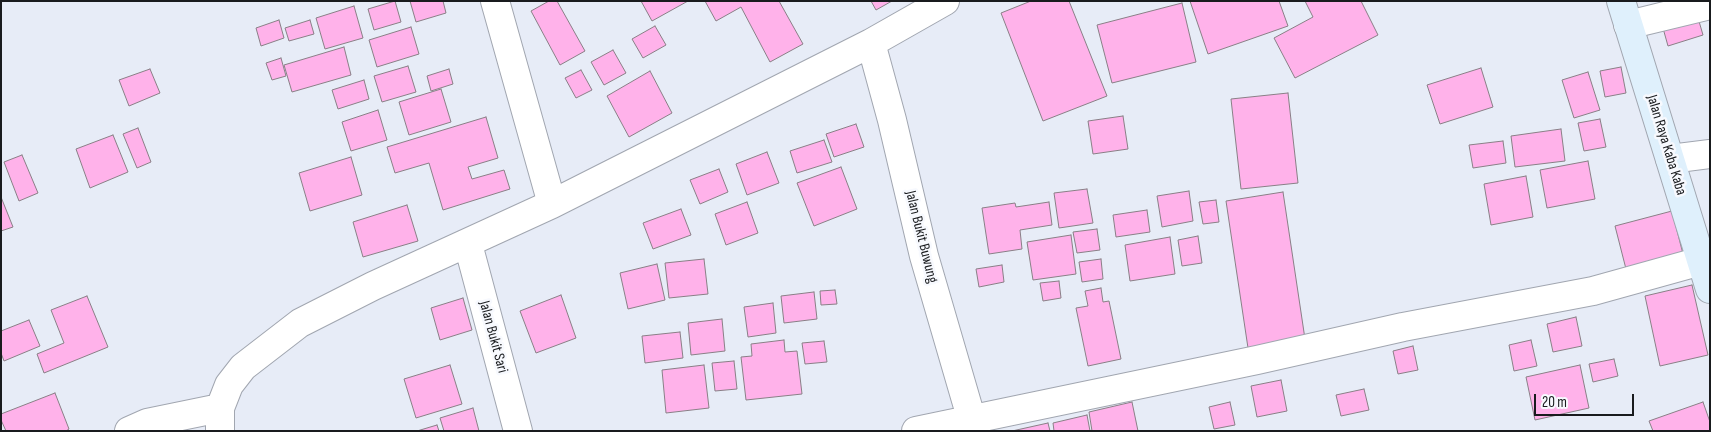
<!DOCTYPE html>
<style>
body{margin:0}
#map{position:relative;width:1711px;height:432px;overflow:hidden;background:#e7ecf7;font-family:"Sofia Sans Condensed",sans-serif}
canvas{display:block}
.frame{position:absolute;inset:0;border:2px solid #191b1e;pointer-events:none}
.scale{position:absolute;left:1534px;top:394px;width:100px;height:22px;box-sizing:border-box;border:2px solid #191b1e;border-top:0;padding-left:6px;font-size:15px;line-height:18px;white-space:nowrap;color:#191b1e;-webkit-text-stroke:4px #f7f9fe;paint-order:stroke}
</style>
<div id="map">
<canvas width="1711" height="432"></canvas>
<div class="frame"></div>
<div class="scale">20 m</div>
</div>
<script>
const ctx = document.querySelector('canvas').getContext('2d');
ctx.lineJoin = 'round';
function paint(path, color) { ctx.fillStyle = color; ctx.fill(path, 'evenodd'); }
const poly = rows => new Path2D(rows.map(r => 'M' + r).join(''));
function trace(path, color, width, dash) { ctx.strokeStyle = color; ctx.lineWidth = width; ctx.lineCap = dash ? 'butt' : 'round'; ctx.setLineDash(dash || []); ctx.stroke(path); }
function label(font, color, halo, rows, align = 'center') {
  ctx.font = font + ' "Sofia Sans Condensed",sans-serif'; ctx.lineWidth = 5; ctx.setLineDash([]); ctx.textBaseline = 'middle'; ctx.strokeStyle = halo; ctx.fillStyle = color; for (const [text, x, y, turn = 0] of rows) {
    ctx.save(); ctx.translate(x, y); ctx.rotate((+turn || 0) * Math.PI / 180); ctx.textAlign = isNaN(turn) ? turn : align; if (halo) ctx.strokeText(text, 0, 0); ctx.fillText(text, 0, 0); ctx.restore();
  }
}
const building = poly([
 [395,1,401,22,374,30,368,9,395,1],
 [410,1,443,1,446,13,416,22,410,1],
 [549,1,557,1,585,51,560,65,531,11,549,1],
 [641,1,688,1,652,21,641,1],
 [705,1,779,1,803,44,770,62,741,7,716,21,705,1],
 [871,1,892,1,876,10,871,1],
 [1031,1,1069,1,1107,96,1043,121,1001,13,1031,1],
 [1190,1,1279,1,1288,26,1208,54,1190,1],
 [1305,1,1361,1,1378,35,1295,78,1274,38,1313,17,1305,1],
 [1182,3,1196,62,1112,83,1097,25,1182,3],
 [354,6,363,38,325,49,316,18,354,6],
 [1696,11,1703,35,1668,46,1661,21,1696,11],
 [279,20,284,38,261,46,256,28,279,20],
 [310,20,314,34,289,41,285,28,310,20],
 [655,26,666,45,643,58,632,39,655,26],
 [411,27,419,54,377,67,369,40,411,27],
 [344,47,351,75,292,92,284,65,344,47],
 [613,50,626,73,604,85,591,62,613,50],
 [281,58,286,76,272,80,266,63,281,58],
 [408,66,416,92,382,102,374,76,408,66],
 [1621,67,1626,93,1605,97,1600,71,1621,67],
 [1481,68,1493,107,1440,124,1427,85,1481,68],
 [150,69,160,93,129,106,119,80,150,69],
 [449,69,453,84,431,91,427,76,449,69],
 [581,70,592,90,576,98,565,78,581,70],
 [650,71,672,113,629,137,607,96,650,71],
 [1588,72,1600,110,1574,118,1562,80,1588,72],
 [364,80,369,99,338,109,332,90,364,80],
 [441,89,451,122,409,135,399,102,441,89],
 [1288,93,1298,183,1241,189,1231,99,1288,93],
 [378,110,387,140,351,151,342,122,378,110],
 [1123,116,1128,149,1093,154,1088,121,1123,116],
 [486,117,498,158,468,167,472,179,504,170,510,189,443,210,429,163,395,173,387,147,486,117],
 [1600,119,1606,147,1584,151,1578,123,1600,119],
 [856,124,864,147,834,157,826,134,856,124],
 [138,128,151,162,137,168,123,134,138,128],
 [1561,129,1565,161,1515,167,1511,136,1561,129],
 [113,135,128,172,90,188,76,149,113,135],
 [824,140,832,162,797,173,790,151,824,140],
 [1503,141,1506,163,1473,168,1469,145,1503,141],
 [767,152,779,183,747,195,736,164,767,152],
 [22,155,38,193,19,201,4,162,22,155],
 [351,157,362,195,310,211,299,173,351,157],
 [1588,161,1595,199,1547,208,1540,170,1588,161],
 [841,167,857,209,814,226,797,183,841,167],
 [719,169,728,192,700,204,690,180,719,169],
 [1526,176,1533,217,1491,225,1484,184,1526,176],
 [1087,189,1093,223,1059,228,1054,193,1087,189],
 [1189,191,1193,221,1162,227,1157,196,1189,191],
 [1283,192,1305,339,1248,348,1226,201,1283,192],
 [1,197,13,227,1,231,1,197],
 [1216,200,1219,222,1203,224,1199,202,1216,200],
 [747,202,758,233,726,245,715,214,747,202],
 [1049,202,1052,225,1020,230,1022,249,989,254,982,208,1015,203,1016,207,1049,202],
 [407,205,418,241,363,257,353,222,407,205],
 [681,209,691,235,653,249,643,223,681,209],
 [1147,210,1150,232,1116,237,1113,215,1147,210],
 [1672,211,1683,254,1626,269,1615,226,1672,211],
 [1097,229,1100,250,1077,253,1073,232,1097,229],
 [1071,235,1076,274,1033,280,1027,242,1071,235],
 [1198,236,1202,263,1182,266,1178,240,1198,236],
 [1170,237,1175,274,1130,281,1125,245,1170,237],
 [704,259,708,294,669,298,665,263,704,259],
 [1101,259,1103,279,1082,282,1079,262,1101,259],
 [657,264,665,300,628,309,620,273,657,264],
 [1002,265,1004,282,979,287,976,269,1002,265],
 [1059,281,1061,298,1043,301,1040,283,1059,281],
 [1692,285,1708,355,1660,366,1645,296,1692,285],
 [1101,288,1103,302,1109,301,1121,359,1088,366,1076,308,1088,306,1085,291,1101,288],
 [835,290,837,304,821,305,820,291,835,290],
 [814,292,817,319,784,323,781,296,814,292],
 [561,295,576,338,536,353,520,311,561,295],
 [87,296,108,347,44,373,37,354,64,343,51,310,87,296],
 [463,298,472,330,440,340,431,308,463,298],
 [773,303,776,333,748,337,744,307,773,303],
 [1576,317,1582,346,1553,352,1547,324,1576,317],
 [722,319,725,351,691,355,688,323,722,319],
 [29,320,40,346,4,361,1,353,1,331,29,320],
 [680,332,683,358,645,363,642,336,680,332],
 [784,340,785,352,797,351,802,394,746,400,741,357,752,356,751,344,784,340],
 [1531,340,1537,366,1514,371,1509,345,1531,340],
 [824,341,827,362,805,364,802,343,824,341],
 [1413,346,1418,370,1398,374,1393,351,1413,346],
 [1614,359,1618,376,1593,382,1589,364,1614,359],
 [734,361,737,389,715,391,712,363,734,361],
 [450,365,462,404,416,418,404,379,450,365],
 [704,365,709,408,666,413,662,370,704,365],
 [1580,365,1589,408,1535,420,1526,377,1580,365],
 [1281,380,1287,411,1257,417,1251,386,1281,380],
 [1364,389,1369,410,1341,416,1336,395,1364,389],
 [55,393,69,429,66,431,6,431,1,420,1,414,55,393],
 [1132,402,1138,431,1092,431,1089,412,1132,402],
 [1230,402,1235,425,1214,429,1209,407,1230,402],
 [1703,402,1710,422,1710,431,1653,431,1649,421,1703,402],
 [473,408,479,431,444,431,440,418,473,408],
 [1087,415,1090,431,1054,431,1053,423,1087,415],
 [1048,423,1050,431,1012,431,1048,423],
 [437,425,439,431,417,431,437,425]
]);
paint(building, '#ffb2ea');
trace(building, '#897f86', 1);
const street = poly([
 [495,1,552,204],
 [1628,25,1710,5],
 [871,43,892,120,924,256,975,431],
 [1670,159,1710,154],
 [468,244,518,431],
 [129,431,147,423,220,408],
 [220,431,220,408,229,385,243,367,300,323,373,286,552,204,871,43,945,1],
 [916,431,1257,360,1403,327,1593,291,1701,261]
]);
const secondary = poly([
 [1621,1,1710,289]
]);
trace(street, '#a1a6b0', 30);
trace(secondary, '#a1a6b0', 30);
trace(street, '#fff', 28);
trace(secondary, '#dff0fc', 28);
label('15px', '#191b1e', '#f7f9fe', [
 ["Jalan Raya Kaba Kaba",1666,145,73],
 ["Jalan Bukit Buwung",921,237,76],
 ["Jalan Bukit Sari",493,337,75]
]);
</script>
